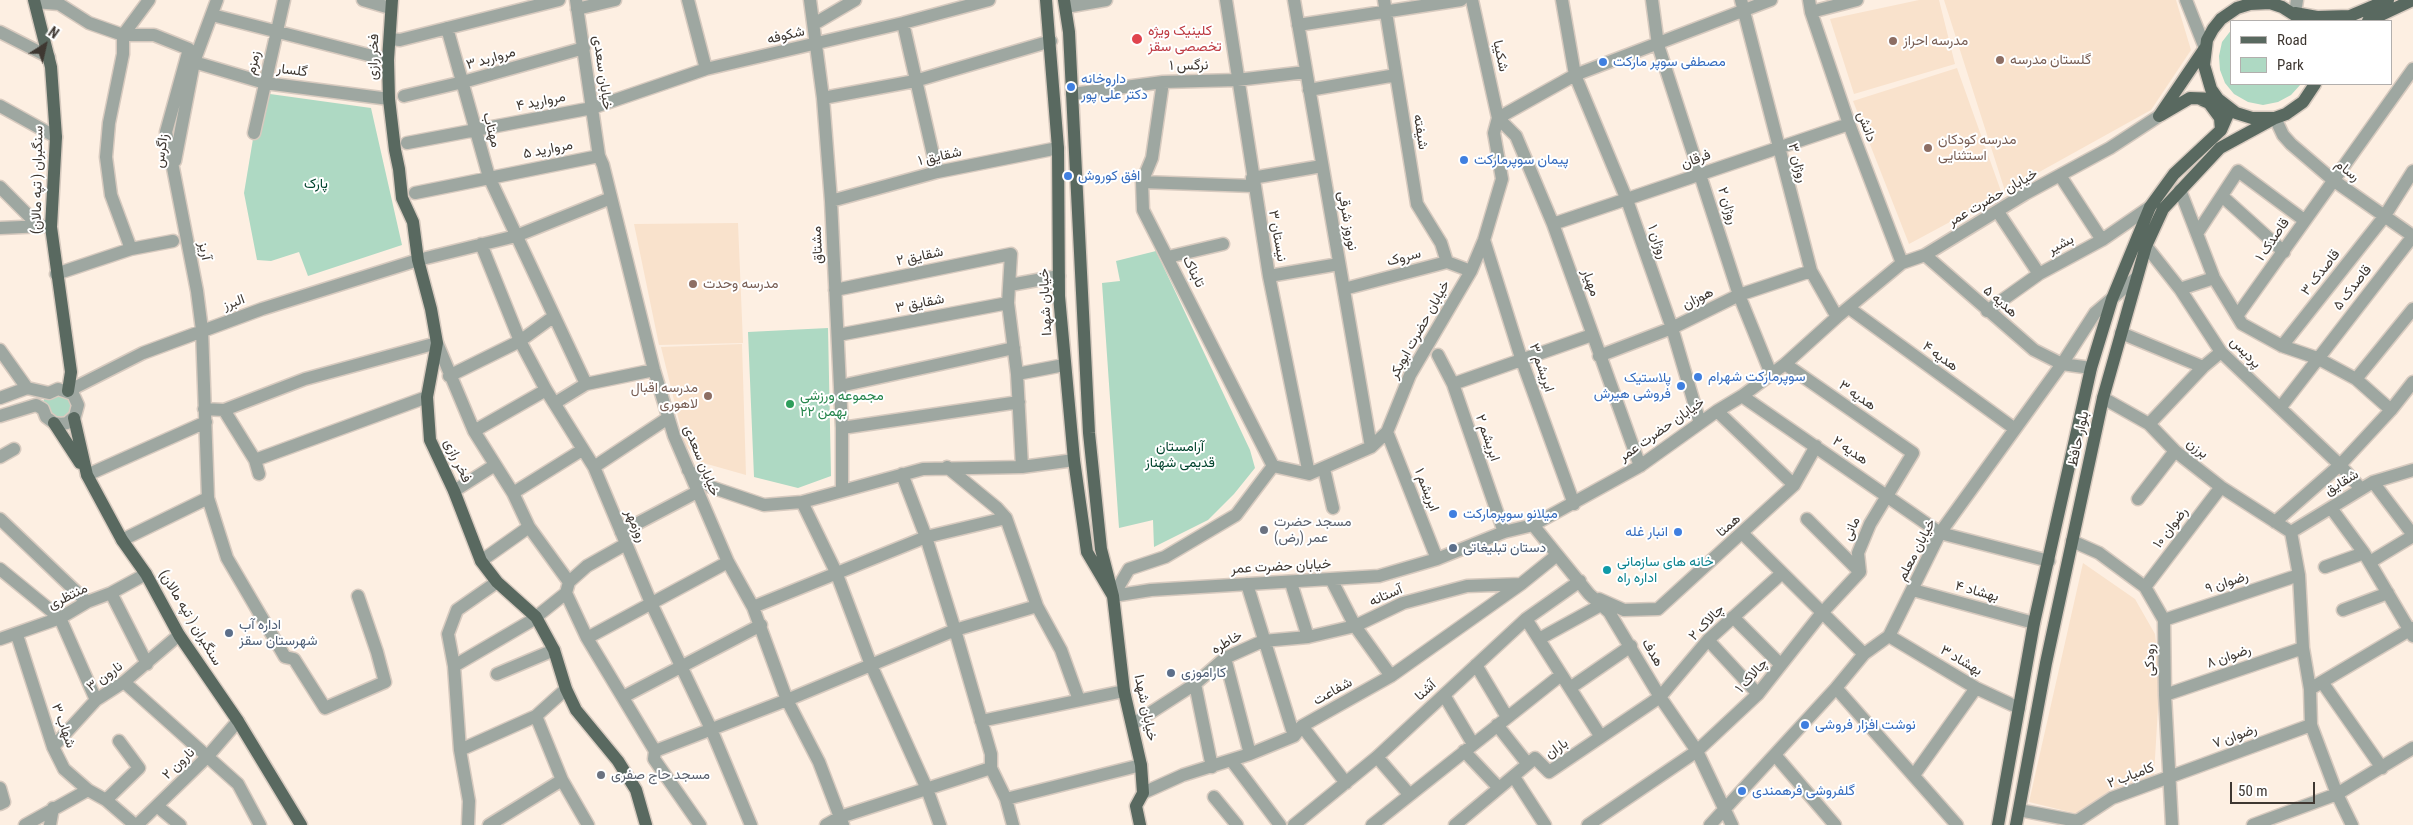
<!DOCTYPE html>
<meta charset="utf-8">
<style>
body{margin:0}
#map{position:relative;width:2413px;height:825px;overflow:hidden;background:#fdefe2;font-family:"Roboto Condensed",sans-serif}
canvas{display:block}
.legend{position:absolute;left:2230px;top:20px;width:162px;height:65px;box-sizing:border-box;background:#fff;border:1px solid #b2afad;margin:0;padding:6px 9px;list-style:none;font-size:15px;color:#3e3731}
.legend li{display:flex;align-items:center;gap:10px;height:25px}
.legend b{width:25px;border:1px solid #b2afad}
.north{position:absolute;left:20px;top:20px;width:50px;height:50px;-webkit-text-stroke:4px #fff;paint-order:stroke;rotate:35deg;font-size:14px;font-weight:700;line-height:20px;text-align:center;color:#3e3731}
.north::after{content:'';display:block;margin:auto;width:18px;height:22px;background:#3e3731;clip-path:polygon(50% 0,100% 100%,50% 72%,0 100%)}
.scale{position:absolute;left:2230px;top:782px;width:85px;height:22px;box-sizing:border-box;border:2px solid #3e3731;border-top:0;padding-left:6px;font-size:15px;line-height:18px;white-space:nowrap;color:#3e3731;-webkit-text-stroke:4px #fff;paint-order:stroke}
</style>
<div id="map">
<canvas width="2413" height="825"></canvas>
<ul class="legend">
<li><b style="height:6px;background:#596960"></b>Road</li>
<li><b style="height:14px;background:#aed9c3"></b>Park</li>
</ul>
<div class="north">N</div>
<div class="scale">50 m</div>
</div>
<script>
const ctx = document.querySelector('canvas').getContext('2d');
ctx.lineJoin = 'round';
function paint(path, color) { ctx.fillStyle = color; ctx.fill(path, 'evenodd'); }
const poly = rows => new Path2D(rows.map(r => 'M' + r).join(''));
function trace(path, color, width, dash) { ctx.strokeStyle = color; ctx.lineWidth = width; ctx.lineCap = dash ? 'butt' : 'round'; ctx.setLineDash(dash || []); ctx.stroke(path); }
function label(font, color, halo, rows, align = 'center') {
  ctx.font = font + ' "Roboto Condensed",Vazirmatn,sans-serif'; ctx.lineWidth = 4; ctx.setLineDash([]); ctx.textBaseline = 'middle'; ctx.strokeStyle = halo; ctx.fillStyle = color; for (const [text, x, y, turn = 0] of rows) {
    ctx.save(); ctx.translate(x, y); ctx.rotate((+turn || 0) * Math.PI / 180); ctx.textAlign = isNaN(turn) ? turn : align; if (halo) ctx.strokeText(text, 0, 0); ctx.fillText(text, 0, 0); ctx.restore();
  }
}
paint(poly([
 [1919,0,1939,0,1955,64,1854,94,1830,19],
 [1944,0,2176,0,2191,50,2151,110,2005,191],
 [1957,68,2002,194,1909,244,1853,101],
 [738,223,743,343,659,345,634,224],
 [742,344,746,475,700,462,685,445,661,347],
 [2083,563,2135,599,2155,634,2160,674,2154,775,2110,790,2078,814,2029,802]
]), '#f9e2cc');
paint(poly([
 [2232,29,2232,84,2301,84,2291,95,2278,102,2263,105,2248,102,2234,94,2225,83,2220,70,2219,56,2222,42],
 [270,94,371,108,402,245,308,276,299,252,271,261,257,260,244,193,254,133],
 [1156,251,1250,450,1255,468,1234,494,1208,520,1154,547,1153,520,1119,528,1102,283,1120,281,1116,261],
 [828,328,831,476,798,488,754,477,748,332],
 [63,389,78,410,54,423,43,402,45,397]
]), '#aed9c3');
const minor = poly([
 [149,0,123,35,123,54,109,123,106,157,111,195,131,249,173,241],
 [363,0,390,8],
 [576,0,599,156,603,165,654,370,674,436,728,562,753,607,787,700,819,762,843,825],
 [688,0,706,69],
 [810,0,823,98,831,201,842,428,842,489],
 [1226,0,1269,276,1309,474],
 [1294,0,1371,447],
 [1384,0,1417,204,1441,243,1447,262],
 [1562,0,1575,75,1627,200,1672,328,1700,423],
 [1652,0,1658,45,1739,295,1771,374],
 [1741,0,1811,271,1837,317],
 [1809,0,1811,12,1849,124,1902,263],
 [2186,0,2205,48],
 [35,2,59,4,89,23,123,35,154,35,189,49,166,132,197,291,202,330,208,498,227,558,285,657,294,659,325,708,385,682,377,652,358,596],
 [1066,7,1106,0],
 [577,9,615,0],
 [1811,12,1857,0],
 [2295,13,2297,0],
 [212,15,388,60],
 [903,23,937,172],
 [814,24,855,0],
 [1298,25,1461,0],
 [447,28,489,177,586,384],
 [0,32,49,57],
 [390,39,400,40,559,0],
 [194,62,265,83,389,99],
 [1163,82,1152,158,1142,182,1143,210,1273,466],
 [1309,90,1396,75],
 [1072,94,1163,82,1237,80,1306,72],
 [404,96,463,82,584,48],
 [823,98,915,81,1051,41],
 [0,106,56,137],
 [1498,118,1516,136,1553,224,1640,466],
 [1498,118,1575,75,1771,0],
 [2275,118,2283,135,2291,144,2333,180,2413,236],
 [254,133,284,0],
 [407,143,592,108,706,69,903,23,989,0],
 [175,161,194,62,217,0],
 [2061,177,2102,240],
 [1252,178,1322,166],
 [1142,182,1253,186],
 [0,187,39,226],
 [2180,190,2214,278,2242,324,2282,346,2317,358,2356,379,2391,410],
 [415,193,599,156],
 [2222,196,2284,252],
 [831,201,937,172,1058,148],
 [1998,212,2039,274],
 [1553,224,1849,124],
 [0,228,44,226],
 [2198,232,2238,171,2304,220],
 [1484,240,1522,361,1574,504],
 [481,244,520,341,546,390,594,467,651,603,711,729,751,825],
 [2146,246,2180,289,2221,352,2340,465,2361,489],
 [1925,255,2034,350,2062,364,2091,368],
 [1168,257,1223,244],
 [56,274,131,249],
 [1269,276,1339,264],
 [1010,285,1059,276],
 [1344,289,1447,262,1471,271],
 [2180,289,2214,278],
 [835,290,1011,254,1008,303,1017,374,1022,467],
 [1849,308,2015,429],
 [1987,311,2039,274,2102,240,2150,207],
 [2237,316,2413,69],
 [2121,333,2203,367],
 [838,335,1008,303],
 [2282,346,2384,217,2413,171],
 [0,350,27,388],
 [1438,355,1453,384,1504,532],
 [1599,356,1672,328,1739,295,1811,271],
 [1017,374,1064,365],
 [449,376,520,341,553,317],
 [2356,379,2413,309],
 [1453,384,1592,335],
 [840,386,1014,348],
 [68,391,143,353,262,309,418,260,516,236,611,198],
 [1742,396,1940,533,2049,561],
 [0,398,27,388,49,393,58,389,73,394,78,405,75,416,67,423,61,424,54,423,46,417,43,409,36,405,0,416],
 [2103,398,2149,424,2175,451,2221,487,2291,532,2299,575,2303,648,2310,689,2311,725,2337,794,2352,825],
 [555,403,586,384,654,370],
 [2280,408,2413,236],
 [204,409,224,410,305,379,437,343,474,431,513,493,529,527,569,582],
 [224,410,255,460,259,474],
 [1717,411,1794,485],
 [2149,424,2203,367,2221,352],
 [842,428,1019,402],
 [474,431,546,390],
 [1387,432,1437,559],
 [0,457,14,449],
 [255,460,427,397],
 [1273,466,1309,474,1371,447,1387,432,1410,375,1471,271,1484,240,1502,179,1494,133,1498,118,1472,0],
 [594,467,668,418],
 [947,467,997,508,1006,518,1037,606,1061,650,1079,700],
 [1324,469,1333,508],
 [688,470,711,487,764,505,802,502,923,469,1022,467,1074,460],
 [902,474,926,537,955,630,991,754,991,768],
 [87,475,206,422],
 [2373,482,2413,535],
 [454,491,495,465],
 [513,493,582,450],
 [2138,499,2175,451],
 [802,502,836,572,871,665,927,789,940,825],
 [2331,508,2364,553,2413,636],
 [0,519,87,602],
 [1807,519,1860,572],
 [2275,522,2340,465,2391,410,2413,382],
 [1533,525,1589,594,1609,612,1660,697,1697,751,1732,825],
 [621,532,697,492],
 [2291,532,2373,482,2413,470],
 [1743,534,1864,654],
 [122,540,208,498],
 [2072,541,2099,553,2145,587,2164,620,2165,695,2172,825],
 [481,561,529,527],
 [2370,562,2413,536],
 [2325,567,2364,553],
 [0,569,60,618,96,700],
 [1331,579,1355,626,1391,676],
 [1291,583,1308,637],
 [1247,584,1294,736],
 [2145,587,2221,487],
 [1913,590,2034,623],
 [111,593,147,664],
 [566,593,587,638,655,751],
 [1113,596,1151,590,1379,576,1437,559,1504,532,1533,525,1640,466,1717,411,1742,396,1785,364,1837,317,1902,263,1925,255,2025,194,2110,148,2159,116],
 [1113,596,1129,569,1165,557,1236,515,1273,466],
 [1599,599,1624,610,1658,609,1794,485,1816,446],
 [753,607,926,537,1006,518],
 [2343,610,2388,593],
 [536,617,566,593,569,582,587,566,626,544],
 [1733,617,1781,665],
 [1526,619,1601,737],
 [2164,620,2299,575],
 [17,635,53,747,64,769,88,790,106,800,135,825],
 [1889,636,1976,688,2019,708],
 [587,638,728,562],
 [0,639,60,618,87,602,111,593,146,574],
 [1539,639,1601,605],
 [1708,640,1758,694],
 [1225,658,1250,754],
 [1476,665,1507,717],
 [454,666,536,618],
 [497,674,554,650],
 [124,682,238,784,260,825],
 [2322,682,2382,768],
 [1195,684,1212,767],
 [1570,688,1631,646],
 [1836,688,1957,825],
 [2310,689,2413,628],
 [1444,695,1473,744],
 [2165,695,2303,648],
 [623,697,761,625],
 [536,716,562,780,588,825],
 [981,721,1124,691],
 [1133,724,1195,684,1225,658,1263,641,1308,637,1355,626,1403,603,1467,586,1521,584],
 [1497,725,1527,763],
 [1302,726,1346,783],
 [53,747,96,700,124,682,179,635],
 [460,750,536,716,566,689],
 [1464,751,1499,788],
 [1775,755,1835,825],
 [1377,757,1409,794],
 [1231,760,1280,825],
 [1914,775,1976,688],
 [1514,777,1545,825],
 [0,788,4,802,0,804],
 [1143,793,1183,775,1250,754,1294,736,1302,726,1391,676,1521,584,1557,555],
 [1214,797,1237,825],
 [1006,799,1013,825],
 [106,800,139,768,119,741],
 [157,806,180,825],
 [2019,810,2077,821,2112,798,2311,725],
 [25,825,88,790],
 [50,825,53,808],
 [137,825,207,757,238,721],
 [468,825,469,801,460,750,454,666,448,634,457,610,497,582],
 [489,825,562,780],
 [700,825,654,759,655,751,787,700,955,630,1037,606],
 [826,825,840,817,991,768,1006,799,1141,765],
 [1294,825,1377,757,1526,619,1580,581],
 [1372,825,1561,675],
 [1455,825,1535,758,1549,772,1660,697,1708,640,1781,574],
 [1588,825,1697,751,1758,694,1821,614,1860,572,1858,553,1870,524,1913,453,1785,364],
 [1710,825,1836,688,1864,654,1889,636,1940,533,2062,364,2095,313,2137,277],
 [2253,825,2337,794,2413,748]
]);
const major = poly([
 [34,0,51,67,56,137,51,227,71,372,68,391],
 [392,0,388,60,389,99,395,150,399,169,402,198,413,222,418,260,431,309,437,343,427,397,430,440,454,491,481,561,497,582,536,617,554,650,566,689,576,710,618,761,636,790,646,825],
 [1046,0,1058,148,1059,296,1074,460,1087,552,1113,596,1101,549,1089,433,1069,32,1064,0],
 [2295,13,2317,17,2350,16,2388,0],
 [2304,21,2282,7,2270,3,2250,4,2237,8,2221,19,2213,29,2207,40,2204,65,2211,89,2218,99,2236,113,2252,118,2275,118,2286,114,2303,102,2315,84],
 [2368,21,2413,0],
 [2200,99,2209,103,2220,118,2221,130],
 [2161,115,2190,98,2218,99],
 [2159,116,2205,48],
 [74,418,87,475,122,540,146,574,179,635,238,721,301,825],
 [54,423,80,463],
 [1113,596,1124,691,1141,765,1143,793,1136,806,1140,825],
 [1998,825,2034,623,2091,368,2112,299,2150,207,2174,174,2221,130,2228,114,2222,104],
 [2016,825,2046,663,2103,398,2146,246,2163,209,2220,148,2275,118]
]);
trace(minor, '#d7cabf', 15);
trace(major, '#d7cabf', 15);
trace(minor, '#9ea7a1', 12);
trace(major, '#596960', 12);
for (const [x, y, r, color] of [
 [1137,39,6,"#e0444e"],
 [1893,41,5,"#8d6e63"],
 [2000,60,5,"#8d6e63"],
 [1603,62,5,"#3f7fe0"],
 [1071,87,5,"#3f7fe0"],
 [1928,148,5,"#8d6e63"],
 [1464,160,5,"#3f7fe0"],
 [1068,176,5,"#3f7fe0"],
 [693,284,5,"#8d6e63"],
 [1698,377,5,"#3f7fe0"],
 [1681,386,5,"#3f7fe0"],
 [708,396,5,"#8d6e63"],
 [790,404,5,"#2e9e5b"],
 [1453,514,5,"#3f7fe0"],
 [1264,530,5,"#6b7280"],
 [1678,532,5,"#3f7fe0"],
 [1453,548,5,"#5c6f8a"],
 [1607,570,5,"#0f9aa8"],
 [229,633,5,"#5c6f8a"],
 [1171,673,5,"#5c6f8a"],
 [1805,725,5,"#3f7fe0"],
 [601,775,5,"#6b7280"],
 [1742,791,5,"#3f7fe0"]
]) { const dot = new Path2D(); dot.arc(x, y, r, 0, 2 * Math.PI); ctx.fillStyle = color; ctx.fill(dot); trace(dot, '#fff', 2); }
label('14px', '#be3a42', '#fff', [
 ["کلینیک ویژه",1148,31],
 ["تخصصی سقز",1148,47]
], 'left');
label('14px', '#3e3731', '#fff', [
 ["شکوفه",786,36,-13],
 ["شکیبا",1500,56,78],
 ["فخر رازی",374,57,-88],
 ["مرواربد ۳",491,59,-16],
 ["زمزم",254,63,-77],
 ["نرگس ۱",1189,66,-1],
 ["گلسار",292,71,7],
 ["خیابان سعدی",602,73,82],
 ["مروارید ۴",541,102,-11],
 ["دانش",1866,127,70],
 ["مهتاب",491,130,75],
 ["شیفته",1420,132,81],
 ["مروارید ۵",548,150,-11],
 ["زاگرس",162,151,-82],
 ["شقایق ۱",940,157,-13],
 ["فرقان",1696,160,-20],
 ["روژان ۳",1797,163,75],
 ["رسام",2347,171,38],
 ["سنگبران ( تپه مالان)",38,180,-89],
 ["خیابان حضرت عمر",1993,198,-30],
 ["روژان ۲",1727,206,73],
 ["نوروز شرقی",1347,221,80],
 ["نیستان ۳",1277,236,80],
 ["قاصدک ۱",2273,240,-56],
 ["روژان ۱",1657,242,71],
 ["مشتاق",818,245,-93],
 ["بشیر",2061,245,-28],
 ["آریز",204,251,78],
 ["شقایق ۲",920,257,-12],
 ["سروک",1404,258,-15],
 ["تابناک",1193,272,63],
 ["قاصدک ۳",2321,273,-52],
 ["مهیار",1590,283,70],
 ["قاصدک ۵",2353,288,-52],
 ["هوزان",1698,299,-26],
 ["خیابان شهدا",1046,302,-93],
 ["هدیه ۵",2000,302,41],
 ["البرز",234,303,-20],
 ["شقایق ۳",920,304,-11],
 ["خیابان حضرت ابوبکر",1420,330,-61],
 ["پردیس",2245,353,46],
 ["هدیه ۴",1940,357,36],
 ["ابریشم ۳",1541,368,71],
 ["هدیه ۳",1857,396,35],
 ["خیابان حضرت عمر",1662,430,-35],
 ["ابریشم ۲",1487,438,71],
 ["بلوار حافظ",2079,439,-78],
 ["برزن",2197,449,38],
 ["هدیه ۲",1850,451,34],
 ["فخر رازی",457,461,65],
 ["خیابان سعدی",701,461,68],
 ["شقایق",2342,483,-31],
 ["ابریشم ۱",1426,490,69],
 ["روزمهر",635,526,67],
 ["همتا",1729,526,-42],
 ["رضوان ۱۰",2171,528,-53],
 ["مانی",1852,529,-66],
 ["خیابان معلم",1917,550,-63],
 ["خیابان حضرت عمر",1281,567,-3],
 ["رضوان ۹",2227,583,-18],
 ["بهشاد ۴",1977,592,15],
 ["آستانه",1386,596,-23],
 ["منتظری",68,597,-26],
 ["سنگبران ( تپه مالان)",190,618,59],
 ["چالاک ۲",1707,623,-46],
 ["خاطره",1227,643,-30],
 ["هدف",1652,653,60],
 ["رضوان ۸",2229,657,-19],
 ["رودکی",2150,660,-90],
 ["بهشاد ۳",1961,661,30],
 ["چالاک ۱",1752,676,-48],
 ["نارون ۳",105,677,-36],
 ["آشنا",1426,691,-43],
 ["شفاعت",1333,692,-29],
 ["خیابان شهدا",1145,708,78],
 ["شهاب ۳",63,726,70],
 ["رضوان ۷",2235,737,-20],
 ["باران",1557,749,-35],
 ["نارون ۲",179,764,-44],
 ["کامیاب ۲",2131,776,-21]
]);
label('14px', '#785e54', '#fff', [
 ["مدرسه احراز",1903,41],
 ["گلستان مدرسه",2010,60],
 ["مدرسه کودکان",1938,140],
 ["استثنایی",1938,156],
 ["مدرسه وحدت",703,284],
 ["مدرسه اقبال",698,388,"right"],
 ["لاهوری",698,404,"right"]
], 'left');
label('14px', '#366cbe', '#fff', [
 ["مصطفی سوپر مارکت",1613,62],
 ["داروخانه",1081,79],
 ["دکتر علی پور",1081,95],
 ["پیمان سوپرمارکت",1474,160],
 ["افق کوروش",1078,176],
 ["سوپرمارکت شهرام",1708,377],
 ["پلاستیک",1671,378,"right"],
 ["فروشی هیرش",1671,394,"right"],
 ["میلانو سوپرمارکت",1463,514],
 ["انبار غله",1668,532,"right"],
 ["نوشت افزار فروشی",1815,725],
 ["گلفروشی فرهمندی",1752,791]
], 'left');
label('14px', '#00432d', '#fff', [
 ["پارک",316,184],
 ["آرامستان",1180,447],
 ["قدیمی شهناز",1180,463]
]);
label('14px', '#27864d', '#fff', [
 ["مجموعه ورزشی",800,396],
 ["۲۲ بهمن",800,412]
], 'left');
label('14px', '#5b616d', '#fff', [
 ["مسجد حضرت",1274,522],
 ["عمر (رض)",1274,538],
 ["مسجد حاج صفری",611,775]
], 'left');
label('14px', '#4e5e75', '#fff', [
 ["دستان تبلیغاتی",1463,548],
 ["اداره آب",239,625],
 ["شهرستان سقز",239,641],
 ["کاراموزی",1181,673]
], 'left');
label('14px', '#0d838f', '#fff', [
 ["خانه های سازمانی",1617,562],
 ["اداره راه",1617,578]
], 'left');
</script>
